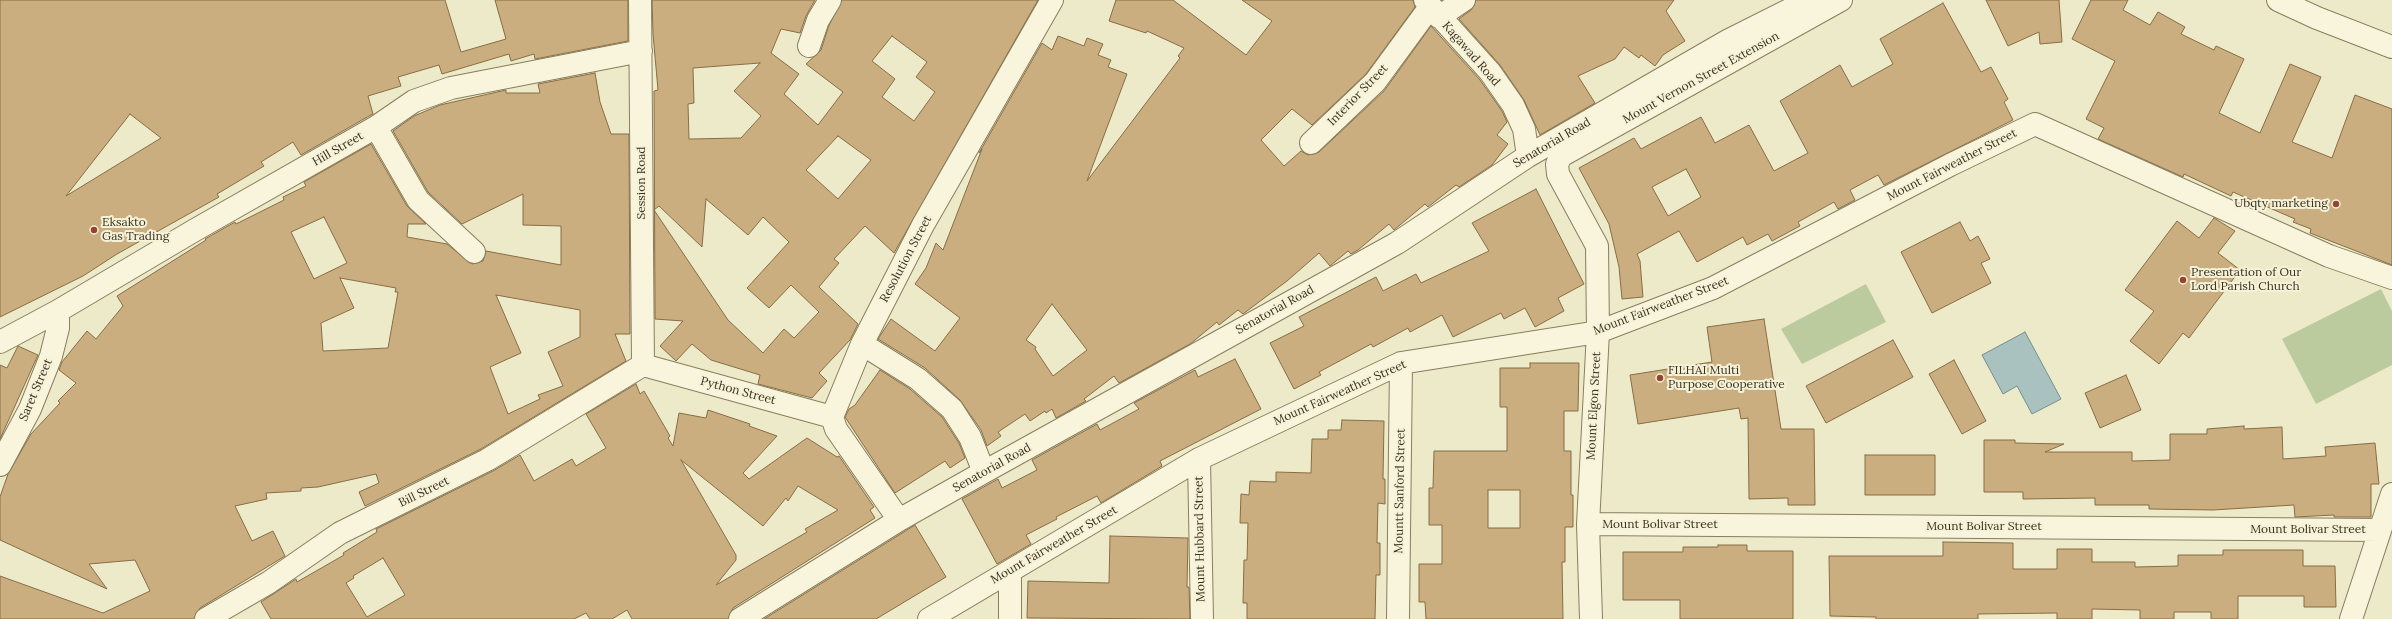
<!DOCTYPE html>
<style>
body{margin:0}
canvas{display:block;background:#edeac9}
</style>
<canvas width="2392" height="619"></canvas>
<script>
const ctx = document.querySelector('canvas').getContext('2d');
ctx.lineJoin = 'round';
function paint(path, color) { ctx.fillStyle = color; ctx.fill(path, 'evenodd'); }
const poly = rows => new Path2D(rows.map(r => 'M' + r).join(''));
function trace(path, color, width, dash) { ctx.strokeStyle = color; ctx.lineWidth = width; ctx.lineCap = dash ? 'butt' : 'round'; ctx.setLineDash(dash || []); ctx.stroke(path); }
function label(font, color, halo, rows, align = 'center') {
  ctx.font = font + ' Lora,serif'; ctx.lineWidth = 4; ctx.setLineDash([]); ctx.textBaseline = 'middle'; ctx.strokeStyle = halo; ctx.fillStyle = color; for (const [text, x, y, turn = 0] of rows) {
    ctx.save(); ctx.translate(x, y); ctx.rotate((+turn || 0) * Math.PI / 180); ctx.textAlign = isNaN(turn) ? turn : align; if (halo) ctx.strokeText(text, 0, 0); ctx.fillText(text, 0, 0); ctx.restore();
  }
}
paint(poly([
 [1866,284,1886,322,1802,364,1781,329],
 [2381,289,2392,311,2392,365,2316,404,2282,339]
]), '#bccb9d');
const water = poly([
 [2025,332,2061,399,2032,414,2017,386,2003,394,1982,355,2025,332]
]);
paint(water, '#a9c2bf');
trace(water, '#70908f', 1);
const building = poly([
 [0,0,445,0,461,52,506,39,495,0,628,0,628,41,535,59,534,54,511,61,509,54,442,74,439,65,398,77,401,86,368,96,373,114,369,116,301,155,293,142,261,162,264,166,217,194,219,197,117,254,83,276,0,317,0,0],
 [130,114,161,138,66,196,130,114],
 [652,0,815,0,806,16,800,33,781,29,771,53,799,74,784,94,818,125,843,92,806,64,821,50,829,25,842,0,1038,0,894,253,865,226,834,259,839,263,819,287,858,324,850,340,819,373,827,381,812,398,758,384,760,375,711,360,692,344,676,361,660,346,683,321,655,319,654,91,658,90,653,34,652,0],
 [892,36,927,62,916,77,935,92,914,121,882,97,895,79,872,61,892,36],
 [760,63,734,91,761,116,741,138,689,139,688,104,694,103,693,68,760,63],
 [838,136,871,160,838,199,806,170,838,136],
 [706,199,748,235,763,217,789,242,747,288,769,308,791,285,819,312,794,338,784,329,763,353,728,320,654,210,659,206,702,247,706,199],
 [1116,0,1173,0,1246,55,1272,21,1242,0,1413,0,1415,7,1366,74,1312,125,1292,109,1261,140,1284,166,1301,151,1308,155,1319,152,1384,91,1431,26,1480,80,1502,111,1507,122,1497,135,1508,144,1492,165,1459,187,1456,185,1428,207,1425,204,1394,230,1389,224,1358,250,1351,254,1348,251,1330,266,1319,253,1287,281,1243,314,1238,310,1219,325,1217,322,1190,344,1119,383,1114,376,1084,399,1086,401,1056,418,1052,409,1046,413,1045,411,1030,421,1025,414,998,432,1001,436,987,446,981,430,960,400,925,368,878,339,891,319,935,351,960,318,915,284,926,268,936,243,943,250,982,149,979,153,1042,43,1052,50,1058,36,1084,46,1087,38,1103,44,1098,55,1111,60,1108,67,1127,74,1087,181,1180,58,1178,56,1184,48,1147,31,1146,33,1109,21,1116,0],
 [1052,304,1087,350,1053,376,1035,349,1036,347,1026,340,1052,304],
 [1476,0,1674,0,1666,11,1685,41,1663,55,1655,66,1641,55,1639,58,1624,47,1615,59,1578,76,1595,103,1540,135,1524,100,1500,65,1459,19,1471,10,1476,0],
 [1986,0,2059,0,2062,42,2040,44,2039,32,2008,46,1986,0],
 [2091,0,2128,0,2123,10,2150,25,2158,12,2185,27,2181,34,2214,50,2216,46,2244,59,2219,113,2260,133,2290,64,2321,77,2292,142,2332,158,2355,95,2392,109,2392,265,2310,233,2311,229,2293,222,2295,219,2233,192,2231,196,2184,174,2183,177,2098,139,2104,128,2086,119,2115,61,2072,39,2091,0],
 [1943,3,1981,72,1991,67,2008,99,2004,102,2013,120,1884,185,1878,175,1850,190,1855,200,1838,209,1834,202,1798,222,1800,226,1772,241,1768,234,1747,245,1743,237,1697,262,1679,231,1637,254,1640,261,1643,297,1622,299,1619,267,1609,224,1579,168,1634,138,1641,149,1701,117,1715,143,1749,125,1774,171,1808,153,1780,101,1840,65,1852,87,1893,64,1880,39,1943,3],
 [1686,169,1701,197,1668,216,1652,187,1686,169],
 [595,73,600,102,611,134,629,134,630,334,615,334,626,361,481,449,365,506,359,492,379,483,376,474,318,487,301,488,301,491,266,493,267,499,235,506,252,541,273,531,285,556,200,608,194,619,0,619,0,576,103,613,150,591,135,560,89,564,107,589,0,540,0,497,8,474,31,434,60,403,58,401,76,383,59,370,62,362,87,331,96,339,123,306,117,296,206,240,205,239,235,222,236,224,284,200,283,197,306,186,304,182,371,144,407,206,426,224,408,224,407,237,447,244,472,264,483,261,486,251,561,265,561,226,523,225,523,194,462,224,428,192,393,131,414,116,440,105,506,90,506,93,540,93,538,84,595,73],
 [324,217,347,263,314,279,291,232,324,217],
 [340,278,396,288,395,292,398,292,388,348,323,351,321,323,354,308,340,278],
 [496,295,580,310,580,337,548,352,563,386,538,395,540,399,508,414,490,367,521,353,496,295],
 [1536,189,1584,284,1558,298,1564,311,1535,327,1525,308,1504,319,1501,313,1453,337,1442,315,1410,332,1408,328,1373,347,1371,344,1319,372,1321,375,1294,389,1270,343,1304,326,1299,317,1376,277,1383,291,1416,274,1421,283,1489,251,1472,223,1536,189],
 [2214,218,2235,231,2218,253,2240,270,2189,338,2183,333,2159,364,2130,341,2154,311,2125,290,2177,221,2199,238,2214,218],
 [1960,222,1970,241,1978,236,1990,259,1981,263,1991,283,1932,313,1901,252,1960,222],
 [1764,319,1781,429,1814,429,1815,505,1788,505,1788,498,1749,499,1748,418,1741,419,1739,408,1638,424,1630,375,1712,362,1707,327,1764,319],
 [1893,340,1913,377,1826,423,1806,386,1893,340],
 [18,346,38,355,0,439,0,365,7,368,18,346],
 [1235,359,1261,409,1160,461,1162,466,1101,503,1097,496,1056,517,1057,519,1026,535,1031,544,997,564,962,499,998,479,1002,488,1037,470,1032,460,1097,424,1100,430,1139,409,1134,403,1195,370,1198,377,1235,359],
 [1954,360,1986,421,1962,434,1929,374,1954,360],
 [1530,363,1579,363,1578,411,1564,411,1564,451,1571,451,1571,495,1573,495,1573,527,1565,527,1565,562,1562,562,1563,619,1426,619,1425,602,1419,602,1419,564,1442,564,1442,525,1429,525,1429,488,1433,488,1434,451,1507,451,1507,407,1500,407,1500,368,1530,368,1530,363],
 [1488,490,1520,490,1520,528,1488,528,1488,490],
 [880,370,910,389,942,417,959,443,965,458,950,468,945,461,895,493,845,417,849,409,855,405,880,370],
 [2126,375,2141,410,2100,428,2085,393,2126,375],
 [636,384,640,394,644,391,670,436,668,438,673,446,679,413,706,418,708,410,750,424,749,426,777,436,743,473,749,479,807,438,837,457,839,456,874,507,870,510,875,518,733,608,728,619,632,619,627,610,612,619,590,619,586,613,574,619,271,619,261,602,296,579,297,582,344,555,343,553,377,532,376,529,493,471,520,455,534,481,572,459,576,466,606,448,586,414,636,384],
 [681,460,763,526,786,498,788,501,798,486,838,510,805,529,807,532,716,585,736,560,736,555,681,460],
 [383,558,405,595,367,617,346,583,354,578,353,576,383,558],
 [1342,420,1384,421,1383,479,1385,479,1385,504,1378,503,1377,543,1380,543,1380,575,1376,575,1375,619,1247,619,1247,603,1243,603,1244,560,1247,560,1248,523,1240,523,1241,494,1249,495,1250,481,1276,482,1276,472,1311,473,1312,439,1328,439,1328,430,1341,430,1342,420],
 [2244,426,2244,429,2282,427,2283,459,2326,456,2325,447,2375,443,2379,484,2371,484,2371,517,2334,517,2334,515,2295,517,2294,505,2213,510,2149,509,2149,505,2095,505,2095,498,2023,499,2023,492,1984,492,1984,440,2015,440,2015,443,2064,444,2045,452,2132,452,2132,461,2170,460,2170,434,2207,434,2207,429,2244,426],
 [1865,455,1935,455,1935,495,1865,495,1865,455],
 [915,525,946,577,876,619,764,619,915,525],
 [1110,536,1188,538,1187,587,1189,587,1190,619,1027,618,1028,581,1109,583,1110,536],
 [1943,542,2013,543,2013,569,2057,569,2057,549,2092,549,2092,562,2135,562,2135,567,2178,566,2178,555,2223,555,2223,550,2303,550,2303,566,2335,566,2336,607,2304,607,2304,596,2238,596,2238,619,2211,619,2211,612,2174,612,2174,619,2140,619,2140,610,2092,609,2092,619,2057,619,2057,613,1978,614,1978,619,1876,619,1876,617,1830,616,1829,556,1943,556,1943,542],
 [1718,545,1747,545,1747,551,1793,551,1793,619,1680,619,1680,600,1623,600,1623,552,1683,552,1683,547,1718,547,1718,545]
]);
paint(building, '#caae80');
trace(building, '#886d44', 1);
const minor = poly([
 [640,0,643,365],
 [1425,0,1490,72,1513,105,1524,129,1528,156],
 [2278,0,2317,18,2392,47],
 [1439,17,1464,0],
 [809,46,818,20,830,0],
 [376,127,418,200,474,252],
 [1311,143,1375,82,1430,7],
 [0,342,58,311,195,230,376,127,414,101,451,88,641,51],
 [862,344,918,379,952,409,970,437,984,472],
 [643,365,832,417],
 [1199,459,1202,619],
 [0,465,30,409,51,356,58,328,58,311],
 [899,520,836,429,832,417,862,344,923,225,1052,0],
 [1588,524,2380,530],
 [206,619,268,583,340,533,487,460,643,365],
 [740,619,899,520,984,472,1397,243,1528,156,1729,40,1809,0],
 [929,619,1199,459,1401,363,1598,332,1713,288,1950,165,2035,124,2329,256,2392,278],
 [1010,619,1010,571],
 [1398,619,1401,363],
 [1591,619,1588,524,1598,332,1597,246,1558,174,1557,164,1561,156,1841,0],
 [2351,619,2392,494]
]);
trace(minor, '#897e5e', 24);
trace(minor, '#f8f5dc', 22);
for (const [x, y, r, color] of [
 [2336,204,4,"#964430"],
 [94,230,4,"#964430"],
 [2183,280,4,"#964430"],
 [1660,378,4,"#964430"]
]) { const dot = new Path2D(); dot.arc(x, y, r, 0, 2 * Math.PI); ctx.fillStyle = color; ctx.fill(dot); trace(dot, '#f5f2d8', 1.5); }
label('12px', '#3a3221', '#f5f2d8', [
 ["Kagawad Road",1471,54,49],
 ["Mount Vernon Street Extension",1701,78,-29],
 ["Interior Street",1358,95,-46],
 ["Senatorial Road",1552,143,-30],
 ["Hill Street",338,149,-30],
 ["Mount Fairweather Street",1952,165,-27],
 ["Session Road",642,183,-90],
 ["Resolution Street",906,259,-62],
 ["Mount Fairweather Street",1661,306,-21],
 ["Senatorial Road",1275,310,-29],
 ["Saret Street",36,390,-67],
 ["Python Street",738,391,15],
 ["Mount Fairweather Street",1340,393,-24],
 ["Mount Elgon Street",1594,406,-87],
 ["Senatorial Road",992,468,-29],
 ["Mountt Sanford Street",1400,491,-89],
 ["Bill Street",424,492,-26],
 ["Mount Bolivar Street",1660,525],
 ["Mount Bolivar Street",1984,527],
 ["Mount Bolivar Street",2308,530],
 ["Mount Hubbard Street",1200,539,-91],
 ["Mount Fairweather Street",1054,545,-30]
]);
label('12px', '#3a3221', '#f5f2d8', [
 ["Ubqty marketing",2328,204,"right"],
 ["Eksakto",102,223],
 ["Gas Trading",102,237],
 ["Presentation of Our",2191,273],
 ["Lord Parish Church",2191,287],
 ["FILHAI Multi",1668,371],
 ["Purpose Cooperative",1668,385]
], 'left');
</script>
